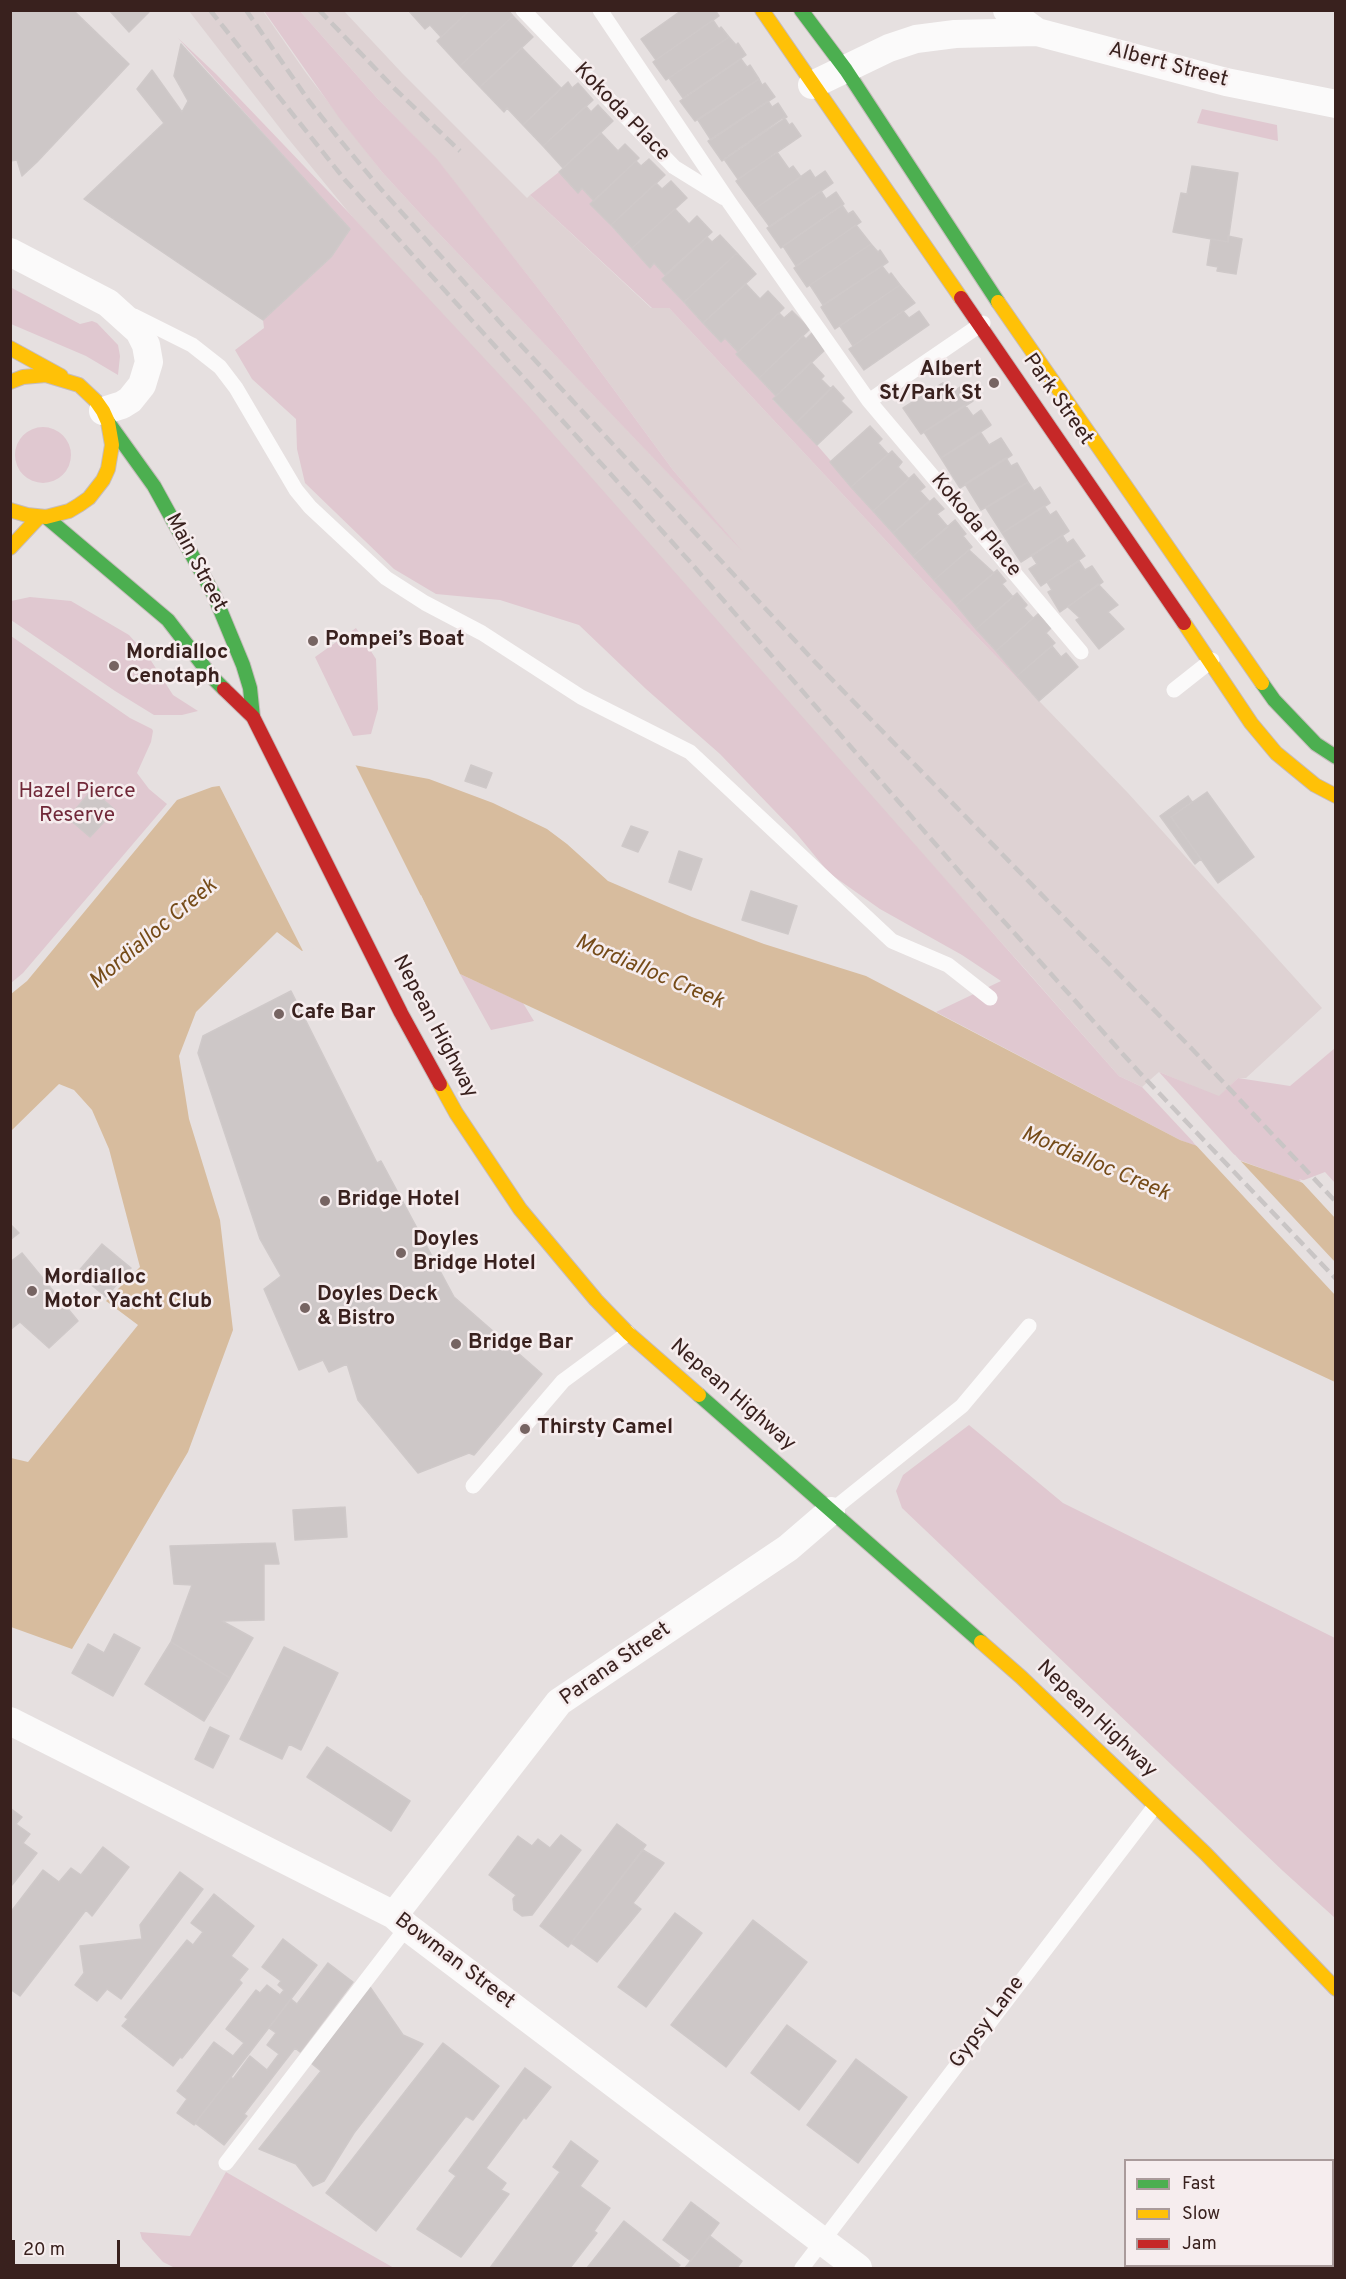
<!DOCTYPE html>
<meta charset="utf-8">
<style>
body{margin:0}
#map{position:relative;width:1346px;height:2279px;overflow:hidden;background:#e6e0e0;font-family:Overpass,sans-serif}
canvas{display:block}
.frame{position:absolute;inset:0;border:12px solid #39211e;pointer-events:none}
.legend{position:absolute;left:1124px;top:2159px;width:210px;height:108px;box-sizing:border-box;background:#f6edee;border:2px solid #aa9b9b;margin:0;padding:8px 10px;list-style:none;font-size:18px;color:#39211e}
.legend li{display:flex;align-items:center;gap:12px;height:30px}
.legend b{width:30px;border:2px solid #aa9b9b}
.scale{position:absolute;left:12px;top:2240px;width:108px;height:27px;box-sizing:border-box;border:3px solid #39211e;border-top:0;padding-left:8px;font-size:18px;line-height:21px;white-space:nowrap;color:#39211e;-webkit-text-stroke:4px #f6edee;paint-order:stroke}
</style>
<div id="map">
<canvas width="1346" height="2279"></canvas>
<div class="frame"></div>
<ul class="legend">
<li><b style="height:8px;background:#4caf50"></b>Fast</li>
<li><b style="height:8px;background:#ffc107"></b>Slow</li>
<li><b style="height:8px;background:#c62828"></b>Jam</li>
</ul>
<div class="scale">20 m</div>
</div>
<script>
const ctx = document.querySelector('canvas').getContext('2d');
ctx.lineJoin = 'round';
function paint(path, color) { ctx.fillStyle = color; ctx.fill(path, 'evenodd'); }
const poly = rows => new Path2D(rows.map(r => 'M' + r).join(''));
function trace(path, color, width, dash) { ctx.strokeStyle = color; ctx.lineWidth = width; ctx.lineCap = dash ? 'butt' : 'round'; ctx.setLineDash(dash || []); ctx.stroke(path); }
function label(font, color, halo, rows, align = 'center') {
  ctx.font = font + ' Overpass,sans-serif'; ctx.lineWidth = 5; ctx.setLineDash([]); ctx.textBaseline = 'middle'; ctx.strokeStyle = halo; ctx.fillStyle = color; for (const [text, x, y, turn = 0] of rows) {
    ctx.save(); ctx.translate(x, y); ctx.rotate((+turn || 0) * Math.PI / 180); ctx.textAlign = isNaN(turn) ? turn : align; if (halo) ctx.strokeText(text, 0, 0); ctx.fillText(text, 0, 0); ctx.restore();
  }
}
paint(poly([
 [189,11,263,11,306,73,382,172,425,219,733,541,673,470,562,319,437,160,377,98,300,11,344,11,402,73,527,198,530,195,651,308,669,308,930,588,1128,793,1322,1008,1246,1078,1238,1078,1219,1097,1159,1072,1142,1087,1119,1076,1026,970,350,214,286,136]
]), '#ded2d3');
paint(poly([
 [264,11,300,11,377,98,437,159,562,319,673,470,743,552,425,219,382,172,340,119],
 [178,38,216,74,350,214,524,401,1119,1076,1142,1087,1198,1147,1180,1140,936,1012,1001,981,962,955,880,909,829,873,796,833,720,754,646,689,579,625,500,600,436,594,394,569,305,483,297,449,296,419,252,379,235,350,264,328,263,320,331,257,349,229],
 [1202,109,1277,125,1278,141,1197,123],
 [559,172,578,192,582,188,594,201,591,204,650,267,654,263,665,275,662,279,721,342,725,338,738,352,736,354,776,396,773,400,817,445,1039,701,930,588,669,308,652,308,530,195],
 [10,287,80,324,92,321,97,323,118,345,120,356,118,375,86,356,11,324],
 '15 455a28 28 0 1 1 56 0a28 28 0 1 1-56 0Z',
 [30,597,71,601,129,635,148,656,173,695,198,711,182,715,154,715,115,691,11,620,11,601],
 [356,628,376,659,378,709,371,734,353,736,315,657],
 [11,636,130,718,152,729,153,731,151,742,137,773,149,789,167,804,23,973,11,983],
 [460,974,523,1003,534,1021,491,1030],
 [1335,1048,1335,1183,1325,1172,1299,1182,1239,1160,1159,1072,1219,1096,1238,1078,1290,1086],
 [969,1425,1063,1503,1335,1638,1335,1918,1283,1871,902,1508,896,1491,903,1475],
 [226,2172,308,2219,394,2268,175,2268,163,2262,142,2239,140,2232,190,2236]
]), '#e0c8d0');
paint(poly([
 [343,763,429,779,493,803,547,829,567,844,608,881,692,917,764,944,866,976,1180,1140,1335,1194,1335,1382,460,974,421,895,302,951,277,932,196,1012,179,1056,189,1119,220,1220,233,1330,188,1452,72,1649,11,1627,11,1458,28,1462,138,1325,106,1301,140,1267,109,1149,92,1110,74,1090,59,1084,11,1131,11,994,27,981,177,800,212,787,338,769]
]), '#d7bc9e');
paint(poly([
 [343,760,354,762,425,904,423,905,420,899,304,953,218,783,337,766],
 [1193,1142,1235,1155,1335,1262,1335,1295],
 [1299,1179,1336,1191,1335,1218]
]), '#e6e0e0');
const building = poly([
 [10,10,73,10,129,64,37,162,22,176,17,160,10,161,10,10],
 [109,10,148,10,149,12,129,32,109,10],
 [408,10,470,10,441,37,430,25,425,29,408,10],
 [470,10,508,10,513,16,460,66,437,41,470,10],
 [682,10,715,10,719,16,656,60,641,39,682,10],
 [513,16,533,37,480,87,460,66,513,16],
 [713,20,719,29,721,27,729,37,666,80,653,62,713,20],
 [729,37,736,45,738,43,746,55,683,98,669,78,729,37],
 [181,44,350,229,331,257,263,320,84,199,164,123,137,89,152,70,182,112,188,101,174,76,181,44],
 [522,48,561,88,523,125,507,108,504,112,480,87,522,48],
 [741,59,747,67,750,65,759,79,695,121,680,101,741,59],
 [759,79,762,85,765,83,775,97,711,140,698,120,759,79],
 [568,82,572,88,578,83,593,100,543,146,523,125,568,82],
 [768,101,772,107,778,103,787,117,722,161,708,141,768,101],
 [598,105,613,121,563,168,543,146,586,106,591,112,598,105],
 [784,117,789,125,792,123,801,136,738,179,724,159,784,117],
 [601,133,618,151,625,144,639,158,594,201,582,188,578,193,559,172,601,133],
 [777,152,789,169,793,166,801,177,756,208,736,181,777,152],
 [649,159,665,175,611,225,590,204,636,161,641,166,649,159],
 [1192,166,1238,173,1228,242,1173,232,1181,193,1187,194,1192,166],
 [810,170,815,178,825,171,833,183,770,227,756,208,810,170],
 [671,181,687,198,632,248,611,225,656,183,662,189,671,181],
 [821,191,826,199,836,192,844,204,781,248,767,228,821,191],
 [842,205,848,214,853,211,861,222,796,266,783,246,842,205],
 [675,209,689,224,697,216,712,232,665,275,654,263,650,268,632,248,675,209],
 [856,225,871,244,807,287,794,268,856,225],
 [720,235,737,253,684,302,662,279,707,237,712,242,720,235],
 [1228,236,1242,239,1236,274,1217,271,1218,267,1207,265,1211,239,1228,242,1228,236],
 [871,244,878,252,880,250,888,262,823,305,810,285,871,244],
 [737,253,756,274,703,323,684,302,737,253],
 [882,266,889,275,891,273,900,285,835,329,821,307,882,266],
 [746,284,760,299,768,291,784,308,738,352,725,338,721,342,703,323,746,284],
 [900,285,915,303,853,346,840,326,900,285],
 [792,311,810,329,759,378,736,354,779,313,784,318,792,311],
 [903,311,909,318,919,311,929,325,864,370,849,349,903,311],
 [812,333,827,348,776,396,759,378,803,336,806,339,812,333],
 [811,362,824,376,821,379,831,389,796,423,773,399,811,362],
 [943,383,950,394,963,385,973,401,921,434,903,408,943,383],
 [833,386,844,398,841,401,852,412,817,445,796,423,833,386],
 [965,405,973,416,981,410,991,425,941,458,924,432,965,405],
 [870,426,882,439,878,443,888,454,851,487,830,462,870,426],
 [981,433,989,445,1001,438,1012,455,960,488,941,458,981,433],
 [892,451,902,462,898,467,909,479,873,511,851,487,892,451],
 [1006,458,1011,466,1017,463,1028,482,981,510,965,484,1006,458],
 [914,474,925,487,920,491,929,501,893,533,873,511,914,474],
 [1028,482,1034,491,1040,487,1050,503,1002,533,986,508,1028,482],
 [934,498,944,509,937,514,948,527,913,556,893,533,934,498],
 [1044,506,1050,515,1056,511,1069,531,1021,562,1002,533,1044,506],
 [955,520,966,534,963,536,972,547,934,580,913,556,955,520],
 [1062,535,1067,543,1073,539,1085,556,1041,586,1029,569,1037,564,1032,556,1062,535],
 [969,550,994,573,956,605,934,580,969,550],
 [1079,561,1085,570,1092,566,1103,582,1060,612,1048,592,1052,590,1047,582,1079,561],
 [997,570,1006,581,1002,584,1013,597,976,629,956,605,997,570],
 [1098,584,1118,605,1108,612,1124,629,1099,649,1076,620,1080,618,1068,607,1098,584],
 [1017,593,1027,605,1024,608,1033,618,996,651,976,629,1017,593],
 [1038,614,1051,628,1046,633,1055,643,1017,676,996,651,1038,614],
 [1052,646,1061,657,1066,653,1078,667,1039,701,1017,676,1052,646],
 [471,765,492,773,486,788,465,781,471,765],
 [92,790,115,810,90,837,68,818,92,790],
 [1207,792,1254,857,1218,883,1171,817,1207,792],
 [1188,796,1192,802,1171,817,1201,859,1195,864,1160,816,1188,796],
 [631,826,648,832,638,852,622,846,631,826],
 [679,851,702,859,691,890,669,882,679,851],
 [751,891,797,906,788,934,742,920,751,891],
 [291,991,377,1163,381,1161,454,1297,542,1374,474,1455,469,1453,418,1473,358,1400,347,1364,329,1372,323,1360,299,1370,264,1289,281,1276,260,1239,198,1053,203,1036,291,991],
 [10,1224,19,1233,10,1240,10,1224],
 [102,1244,131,1268,106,1297,77,1273,102,1244],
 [22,1253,78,1321,49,1348,20,1322,10,1330,10,1262,22,1253],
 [345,1507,347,1537,295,1540,293,1510,345,1507],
 [275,1543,279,1564,264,1564,264,1620,222,1621,253,1638,230,1678,171,1642,192,1585,174,1584,170,1546,275,1543],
 [114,1634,140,1648,113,1696,72,1673,88,1644,104,1653,114,1634],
 [171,1642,230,1678,204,1721,145,1684,171,1642],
 [284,1647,338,1673,301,1750,289,1744,282,1759,240,1739,284,1647],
 [210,1727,229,1736,213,1768,195,1759,210,1727],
 [327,1747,410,1801,391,1831,307,1777,327,1747],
 [10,1808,22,1817,16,1824,30,1834,23,1843,37,1853,12,1885,10,1884,10,1808],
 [617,1824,646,1845,568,1947,540,1926,617,1824],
 [561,1835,581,1850,532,1915,522,1916,514,1910,513,1899,516,1895,489,1875,518,1836,532,1846,538,1839,550,1848,561,1835],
 [103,1847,129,1867,92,1916,86,1910,20,1996,10,1989,10,1913,43,1870,59,1882,71,1868,81,1875,103,1847],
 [643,1850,664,1863,633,1903,641,1909,597,1962,571,1943,643,1850],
 [180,1872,203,1889,121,1999,107,1989,97,2001,75,1985,84,1973,80,1946,142,1939,140,1925,180,1872],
 [214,1894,254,1926,231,1956,248,1969,239,1980,242,1983,182,2058,180,2057,173,2066,122,2026,128,2019,125,2017,187,1940,193,1945,203,1932,191,1923,214,1894],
 [675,1913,702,1933,646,2007,618,1987,675,1913],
 [753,1920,807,1962,726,2067,671,2025,753,1920],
 [283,1939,317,1965,194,2125,177,2113,187,2099,177,2091,214,2042,233,2056,244,2043,226,2029,256,1990,260,1993,267,1985,280,1995,284,1990,278,1985,281,1981,262,1967,283,1939],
 [328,1963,353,1982,300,2052,295,2048,244,2114,247,2116,224,2145,195,2123,231,2077,233,2079,250,2056,267,2070,279,2054,267,2045,276,2033,269,2028,291,1999,297,2004,328,1963],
 [370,1987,403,2035,423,2044,354,2133,324,2181,313,2186,296,2164,259,2149,321,2071,311,2063,370,1987],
 [787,2025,836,2061,799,2110,751,2073,787,2025],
 [443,2043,499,2086,473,2120,466,2116,376,2231,326,2193,443,2043],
 [856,2059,907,2097,858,2163,807,2125,856,2059],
 [525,2068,551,2087,526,2119,524,2117,486,2168,506,2183,501,2190,509,2194,461,2257,417,2229,456,2176,449,2171,525,2068],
 [571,2141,598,2161,580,2186,610,2208,594,2231,597,2233,570,2268,490,2268,560,2172,553,2167,571,2141],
 [691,2202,719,2223,691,2261,663,2240,691,2202],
 [624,2221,680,2265,677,2268,587,2268,624,2221],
 [710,2236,742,2261,737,2268,685,2268,710,2236]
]);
paint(building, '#cdc7c7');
trace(building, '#cfc9c9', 1.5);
const fast = poly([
 [801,10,846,70,998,302],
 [108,422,154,486,214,595,243,665,250,688,253,717],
 [46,517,168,620,212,677,224,689],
 [1262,683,1274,700,1316,744,1336,757],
 [699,1395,981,1642]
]);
const slow = poly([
 [762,10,961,298],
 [998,302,1262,683],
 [10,348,61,376],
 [10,382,23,377,46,375,79,385,96,401,103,411,108,422,112,445,108,469,103,480,89,498,79,505,69,511,46,517,27,515,10,510],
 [10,548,39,517],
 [1184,623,1251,723,1276,753,1315,785,1336,796],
 [440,1084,456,1113,520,1209,596,1300,628,1333,699,1395],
 [981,1642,1021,1677,1206,1854,1336,1989]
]);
const jam = poly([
 [961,298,1184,623],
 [224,689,253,717,401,1013,440,1084]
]);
trace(fast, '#c6bcbc', 16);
trace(slow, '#c6bcbc', 16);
trace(jam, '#c6bcbc', 16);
trace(poly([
 [523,10,674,167,724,198],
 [600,10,729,202,869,401,1081,652],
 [134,316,192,345,220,367,236,388,296,490,310,507,386,578,425,603,482,633,581,697,690,752,892,941,948,965,990,998],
 [869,401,983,323],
 [1174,690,1212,660],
 [473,1486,563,1381,628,1333],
 [831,1511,962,1406,1029,1326],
 [226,2163,407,1927],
 [802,2268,1155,1806]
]), '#fbfafa', 15);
trace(poly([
 [1007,10,1037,32,1226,82,1336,104],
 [812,85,889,48,916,39,955,34,1037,32],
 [10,252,108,303,139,331,146,345,149,362,142,385,130,400,122,405,103,411],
 [10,1721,394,1915,407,1927,858,2268],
 [394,1915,559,1702,788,1548,831,1511],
 [1332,2201,1336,2197],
 [1282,2268,1284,2266]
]), '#fbfafa', 28);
trace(fast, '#4caf50', 14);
trace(slow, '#ffc107', 14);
trace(jam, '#c62828', 14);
trace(poly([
 [210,10,345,180,691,563,965,878,1139,1072,1336,1279],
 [246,10,309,101,340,140,379,187,506,329,814,661,1193,1050,1336,1202],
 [319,10,395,89,460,151]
]), '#c9c5c5', 4.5, [12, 6]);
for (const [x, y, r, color] of [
 [994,383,6,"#766462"],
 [313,641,6,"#766462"],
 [114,666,6,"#766462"],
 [279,1014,6,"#766462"],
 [325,1201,6,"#766462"],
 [401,1253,6,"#766462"],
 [32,1291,6,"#766462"],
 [305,1308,6,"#766462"],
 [456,1344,6,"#766462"],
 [525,1429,6,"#766462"]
]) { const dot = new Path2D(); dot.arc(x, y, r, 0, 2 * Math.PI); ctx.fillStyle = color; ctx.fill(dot); trace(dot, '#f6edee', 2); }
label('21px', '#39211e', '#f6edee', [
 ["Albert Street",1168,66,15],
 ["Kokoda Place",621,113,46],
 ["Park Street",1057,400,55],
 ["Kokoda Place",975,526,50],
 ["Main Street",195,563,62],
 ["Nepean Highway",434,1027,62],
 ["Nepean Highway",732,1396,41],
 ["Parana Street",616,1665,-35],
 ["Nepean Highway",1096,1720,44],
 ["Bowman Street",454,1962,37],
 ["Gypsy Lane",988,2023,-53]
]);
label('bold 21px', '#39211e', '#f6edee', [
 ["Albert",982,371,"right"],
 ["St/Park St",982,395,"right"],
 ["Pompei’s Boat",325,641],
 ["Mordialloc",126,654],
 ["Cenotaph",126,678],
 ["Cafe Bar",291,1014],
 ["Bridge Hotel",337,1201],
 ["Doyles",413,1241],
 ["Bridge Hotel",413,1265],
 ["Mordialloc",44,1279],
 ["Motor Yacht Club",44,1303],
 ["Doyles Deck",317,1296],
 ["& Bistro",317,1320],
 ["Bridge Bar",468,1344],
 ["Thirsty Camel",537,1429]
], 'left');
label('21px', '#702838', '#f6edee', [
 ["Hazel Pierce",77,793],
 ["Reserve",77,817]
]);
label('italic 22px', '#754b18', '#f6edee', [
 ["Mordialloc Creek",154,935,-40],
 ["Mordialloc Creek",649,973,23],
 ["Mordialloc Creek",1095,1165,23]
]);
</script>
